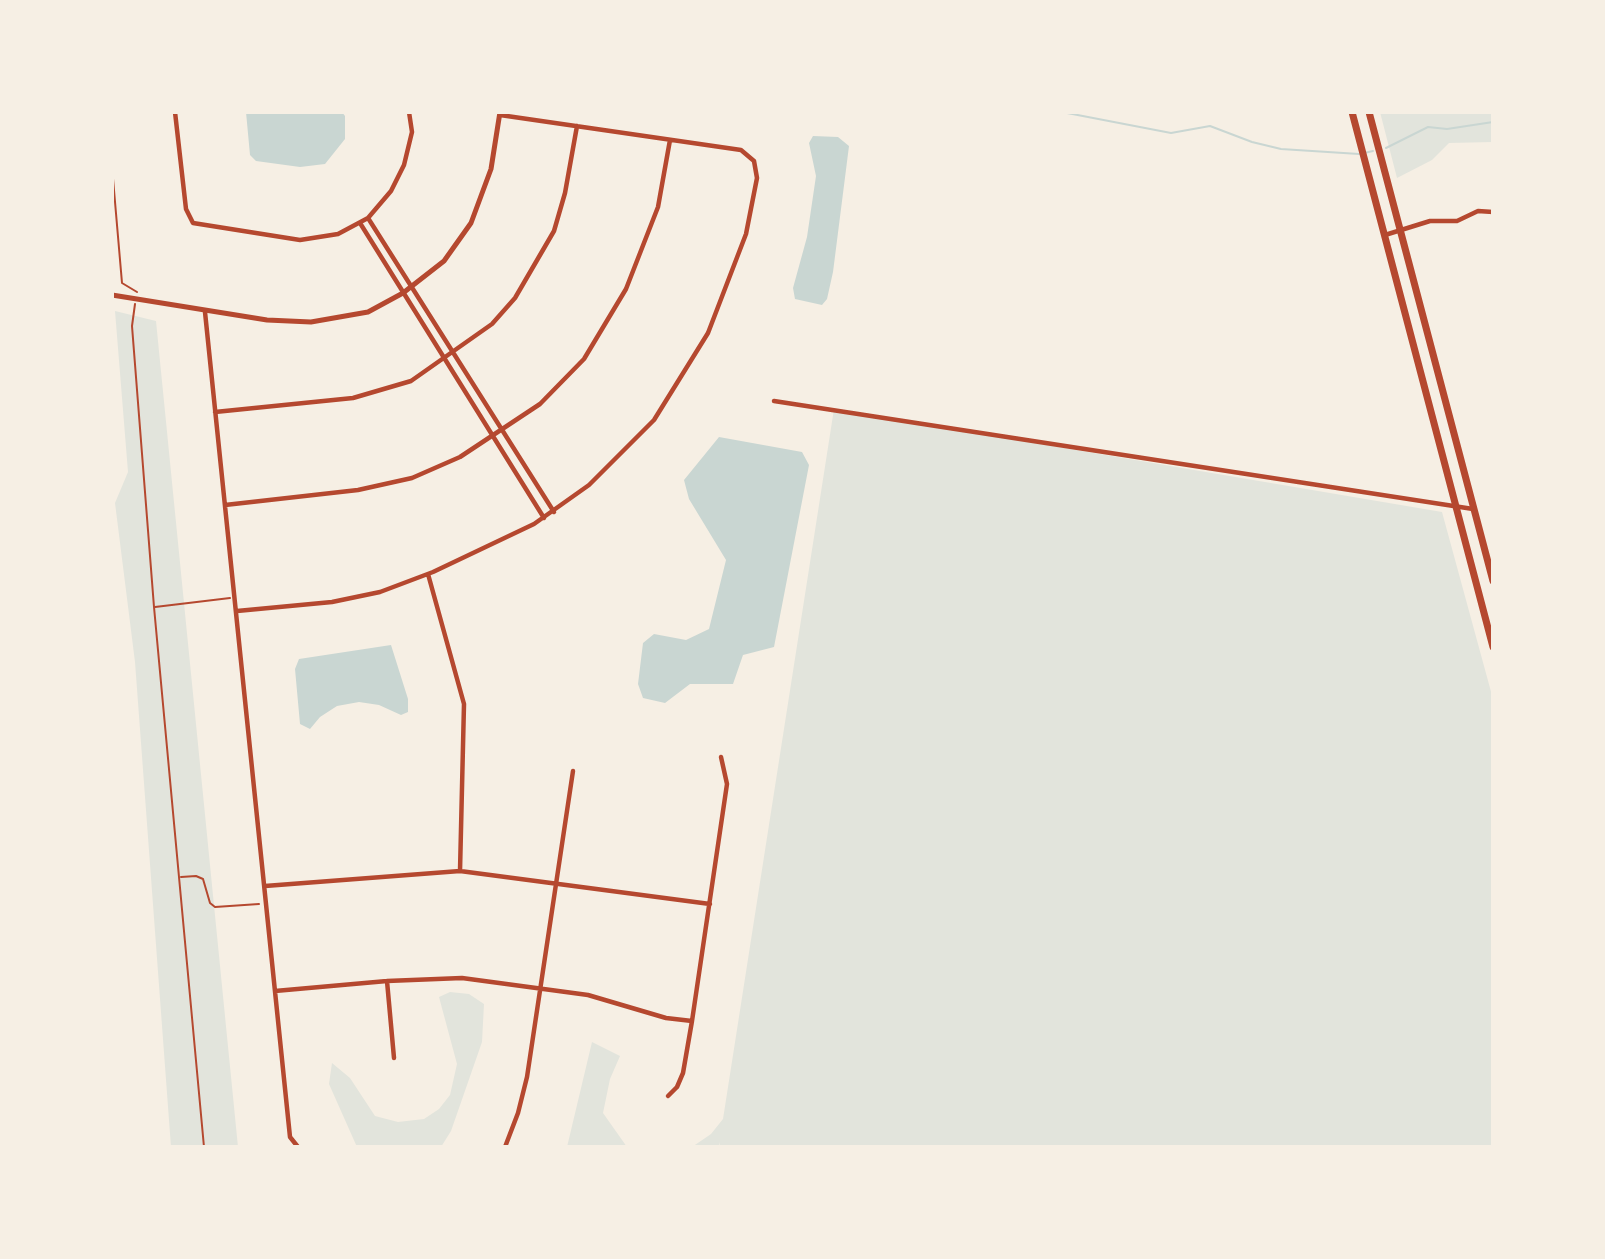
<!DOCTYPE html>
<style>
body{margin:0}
#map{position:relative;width:1605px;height:1259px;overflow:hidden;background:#f6efe4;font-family:Raleway,sans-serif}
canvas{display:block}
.frame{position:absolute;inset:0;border:114px solid #f6efe4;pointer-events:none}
</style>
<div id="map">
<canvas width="1605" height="1259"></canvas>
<div class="frame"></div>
</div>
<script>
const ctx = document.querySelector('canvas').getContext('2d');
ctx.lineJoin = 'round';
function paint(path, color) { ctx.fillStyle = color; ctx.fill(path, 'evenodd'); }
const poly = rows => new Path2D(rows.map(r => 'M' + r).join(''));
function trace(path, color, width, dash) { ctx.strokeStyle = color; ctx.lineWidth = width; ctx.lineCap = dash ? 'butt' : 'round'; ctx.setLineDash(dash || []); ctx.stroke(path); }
paint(poly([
 [1380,112,1493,112,1493,142,1449,143,1432,160,1397,178],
 [115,311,156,321,238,1147,171,1147,135,662,115,503,128,472],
 [834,409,1442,512,1493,699,1493,1147,720,1147,720,1142,719,1147,692,1147,711,1134,723,1119],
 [450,992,469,994,484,1004,482,1042,451,1131,441,1147,357,1147,329,1084,332,1063,350,1078,375,1116,398,1122,424,1119,439,1109,450,1095,457,1064,439,997],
 [592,1042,620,1056,610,1079,603,1113,627,1147,567,1147]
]), '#e2e4dc');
paint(poly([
 [246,112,342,112,345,116,345,139,325,164,300,167,256,161,250,155],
 [813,136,838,137,849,146,833,272,827,299,822,305,795,299,793,288,807,237,816,176,809,143],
 [719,437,802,452,809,465,774,647,743,655,733,684,690,684,665,703,643,698,638,684,643,643,654,634,686,640,709,629,726,560,689,499,684,480],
 [391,645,408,699,408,712,401,715,379,705,359,702,337,706,320,717,310,729,300,724,295,669,299,659]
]), '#c9d6d2');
trace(poly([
 [1006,112,1026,112],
 [1062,112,1171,133,1210,126,1252,142,1281,149,1359,154],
 [1386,148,1428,127,1447,129,1493,122],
 [1364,153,1373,151]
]), '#c9d6d2', 2);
trace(poly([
 [112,167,122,283,137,292],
 [135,304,132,326,154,607,204,1147],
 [155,607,230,598],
 [181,877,196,876,203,879,210,903,215,907,259,904]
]), '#b5482f', 2);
trace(poly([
 [175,112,186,209,193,223,300,240,338,234,368,218,391,191,404,165,412,132,409,112],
 [368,218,554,512],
 [360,223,544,518],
 [1385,235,1430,221,1457,221,1478,211,1493,212],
 [205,312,290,1137,298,1147],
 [774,401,1473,509],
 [215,412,353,398,411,381,492,324,515,298,554,231,565,193,577,126],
 [225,505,358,490,412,478,460,457,540,404,584,359,626,289,658,207,670,140],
 [428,574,464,704,460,871],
 [237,611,332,602,380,592,433,572,534,524,589,485,654,420,708,333,746,234,757,178,754,161,741,150,500,115],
 [265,886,460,871,710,904],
 [387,981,394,1058],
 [275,991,387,981,462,978,588,995,666,1018,692,1021],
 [668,1096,677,1087,683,1073,692,1021,727,784,721,757],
 [505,1147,518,1113,527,1077,573,771]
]), '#b5482f', 4.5);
trace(poly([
 [112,295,267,320,311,322,368,312,403,293,444,261,471,223,491,169,500,112]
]), '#b5482f', 5);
trace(poly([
 [1352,112,1493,647],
 [1369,112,1493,581]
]), '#b5482f', 7);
</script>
